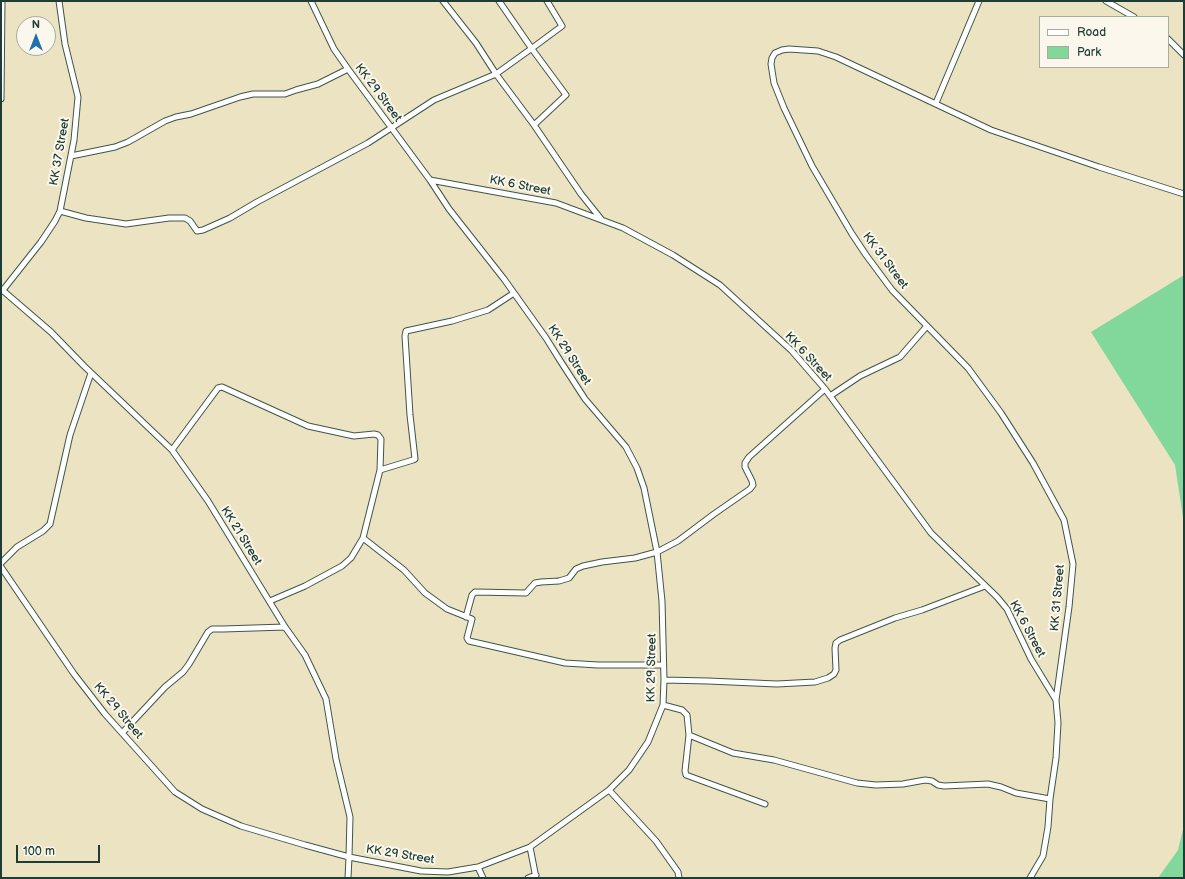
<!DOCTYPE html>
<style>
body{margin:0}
#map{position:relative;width:1185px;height:879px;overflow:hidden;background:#ece3c2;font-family:"Balsamiq Sans",sans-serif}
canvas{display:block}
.frame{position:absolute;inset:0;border:2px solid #1f3d34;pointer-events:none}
.legend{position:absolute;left:1039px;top:16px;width:130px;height:52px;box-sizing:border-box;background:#fbf7ec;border:1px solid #a3ada2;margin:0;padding:5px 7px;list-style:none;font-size:12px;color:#1f3d34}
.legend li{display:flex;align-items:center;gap:8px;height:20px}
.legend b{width:20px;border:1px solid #a3ada2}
.north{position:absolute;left:16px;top:16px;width:40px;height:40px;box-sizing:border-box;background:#fbf7ec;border:1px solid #a3ada2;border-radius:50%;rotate:0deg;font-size:11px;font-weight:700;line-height:16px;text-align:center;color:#1f3d34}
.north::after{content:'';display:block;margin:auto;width:14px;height:18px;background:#1f6fb2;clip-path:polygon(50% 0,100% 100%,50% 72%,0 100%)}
.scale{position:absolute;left:16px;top:845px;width:84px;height:18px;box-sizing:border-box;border:2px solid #1f3d34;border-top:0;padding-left:5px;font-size:12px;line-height:14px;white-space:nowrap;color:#1f3d34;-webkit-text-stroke:3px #fbf7ec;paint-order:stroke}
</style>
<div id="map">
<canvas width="1185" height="879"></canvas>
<div class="frame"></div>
<ul class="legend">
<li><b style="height:5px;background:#fff"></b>Road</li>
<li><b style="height:11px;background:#82d89b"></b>Park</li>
</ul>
<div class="north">N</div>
<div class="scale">100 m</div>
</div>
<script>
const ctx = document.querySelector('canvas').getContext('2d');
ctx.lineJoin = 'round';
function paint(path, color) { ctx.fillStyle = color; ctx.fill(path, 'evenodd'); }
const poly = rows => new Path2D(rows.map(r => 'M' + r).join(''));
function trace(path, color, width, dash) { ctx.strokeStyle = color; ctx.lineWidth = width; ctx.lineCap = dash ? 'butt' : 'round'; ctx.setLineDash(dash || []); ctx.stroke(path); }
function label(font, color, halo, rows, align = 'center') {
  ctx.font = font + ' "Balsamiq Sans",sans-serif'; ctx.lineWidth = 4; ctx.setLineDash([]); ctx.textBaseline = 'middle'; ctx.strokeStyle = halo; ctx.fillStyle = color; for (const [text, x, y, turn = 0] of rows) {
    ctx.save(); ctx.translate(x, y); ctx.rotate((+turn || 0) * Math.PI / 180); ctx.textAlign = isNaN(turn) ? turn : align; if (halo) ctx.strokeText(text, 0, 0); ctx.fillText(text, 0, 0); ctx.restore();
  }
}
paint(poly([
 [1184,275,1184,524,1175,465,1091,332],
 [1184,825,1184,878,1158,878,1178,850]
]), '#82d89b');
const street = poly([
 [443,1,476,43,496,74,534,125],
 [499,1,532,49,566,95,534,125,581,194,601,219],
 [1106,1,1134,17],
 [1168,39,1184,55],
 [1,99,2,1],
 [936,103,979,1],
 [71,156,115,147,128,142,165,121,176,117,191,114,240,97,253,94,285,94,296,90,318,84,348,69],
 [430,180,556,203,623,228,673,255,720,285,792,351,825,389,931,533,997,597,1007,609,1031,659,1056,700],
 [60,211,86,218,126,224,169,218,185,218,190,221,197,231,203,230,230,218,257,202,368,143,434,100,496,74,535,46,562,26,547,1],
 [1,289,51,332,84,366,172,450,208,501,285,627,305,655,326,699,336,759,350,817,349,857,348,878],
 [3,290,41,242,55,221,60,211,74,140,78,97,65,44,59,1],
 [830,396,860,376,900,357,927,326],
 [172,450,218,388,222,387,308,426,354,436,374,434,378,435,381,439,380,470,363,538,351,558,342,566,305,586,270,601],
 [380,470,413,460,415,459,410,415,405,336,406,331,452,321,488,310,514,293],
 [363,538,404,570,425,593,447,609,472,619,467,638,469,641,565,663,598,665,663,665],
 [1,563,17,547,43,531,50,524,70,435,91,373],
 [1,567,74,674,105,714,175,792,202,809,241,826,305,845,349,857,421,871,448,872,478,867,530,847,609,790,629,770,648,742,663,705,664,680,662,601,657,552,644,488,637,468,626,447,585,399,561,362,546,338,504,279,449,209,430,180,348,69,334,49,311,1],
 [466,617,472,595,475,592,526,593,535,583,541,582,559,581,569,578,576,569,583,566,602,562,635,558,657,552,678,541,714,514,750,489,753,485,752,481,745,467,745,463,749,457,825,389],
 [664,680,708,681,777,684,815,682,828,678,834,674,836,670,835,648,836,643,840,640,895,618,922,610,985,586],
 [663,705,682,710,687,715,689,735,685,771,686,775,765,804],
 [123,732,165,687,183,672,189,664,208,632,212,629,223,629,285,627],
 [689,735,733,753,774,760,857,783,876,785,903,784,925,780,932,781,938,785,944,786,988,784,1001,787,1016,793,1050,799],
 [609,790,656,841,678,872,679,878],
 [530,847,536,878],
 [478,867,483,878],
 [528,878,536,875],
 [1030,878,1043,856,1048,827,1050,799,1056,758,1058,723,1056,700,1069,607,1073,564,1064,520,1033,463,1001,413,968,368,892,290,866,255,852,234,812,166,784,108,774,83,771,64,772,58,775,53,782,50,789,49,818,51,836,57,991,130,1099,167,1184,194]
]);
trace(street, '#3e5649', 7);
trace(street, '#fff', 5);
label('12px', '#1f3d34', '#fbf7ec', [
 ["KK 29 Street",378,93,53],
 ["KK 37 Street",60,152,-80],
 ["KK 6 Street",520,186,11],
 ["KK 31 Street",885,261,53],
 ["KK 29 Street",569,355,57],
 ["KK 6 Street",808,357,47],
 ["KK 21 Street",241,536,58],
 ["KK 31 Street",1058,598,-85],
 ["KK 6 Street",1027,629,62],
 ["KK 29 Street",652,668,-89],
 ["KK 29 Street",118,711,50],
 ["KK 29 Street",400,855,9]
]);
</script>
